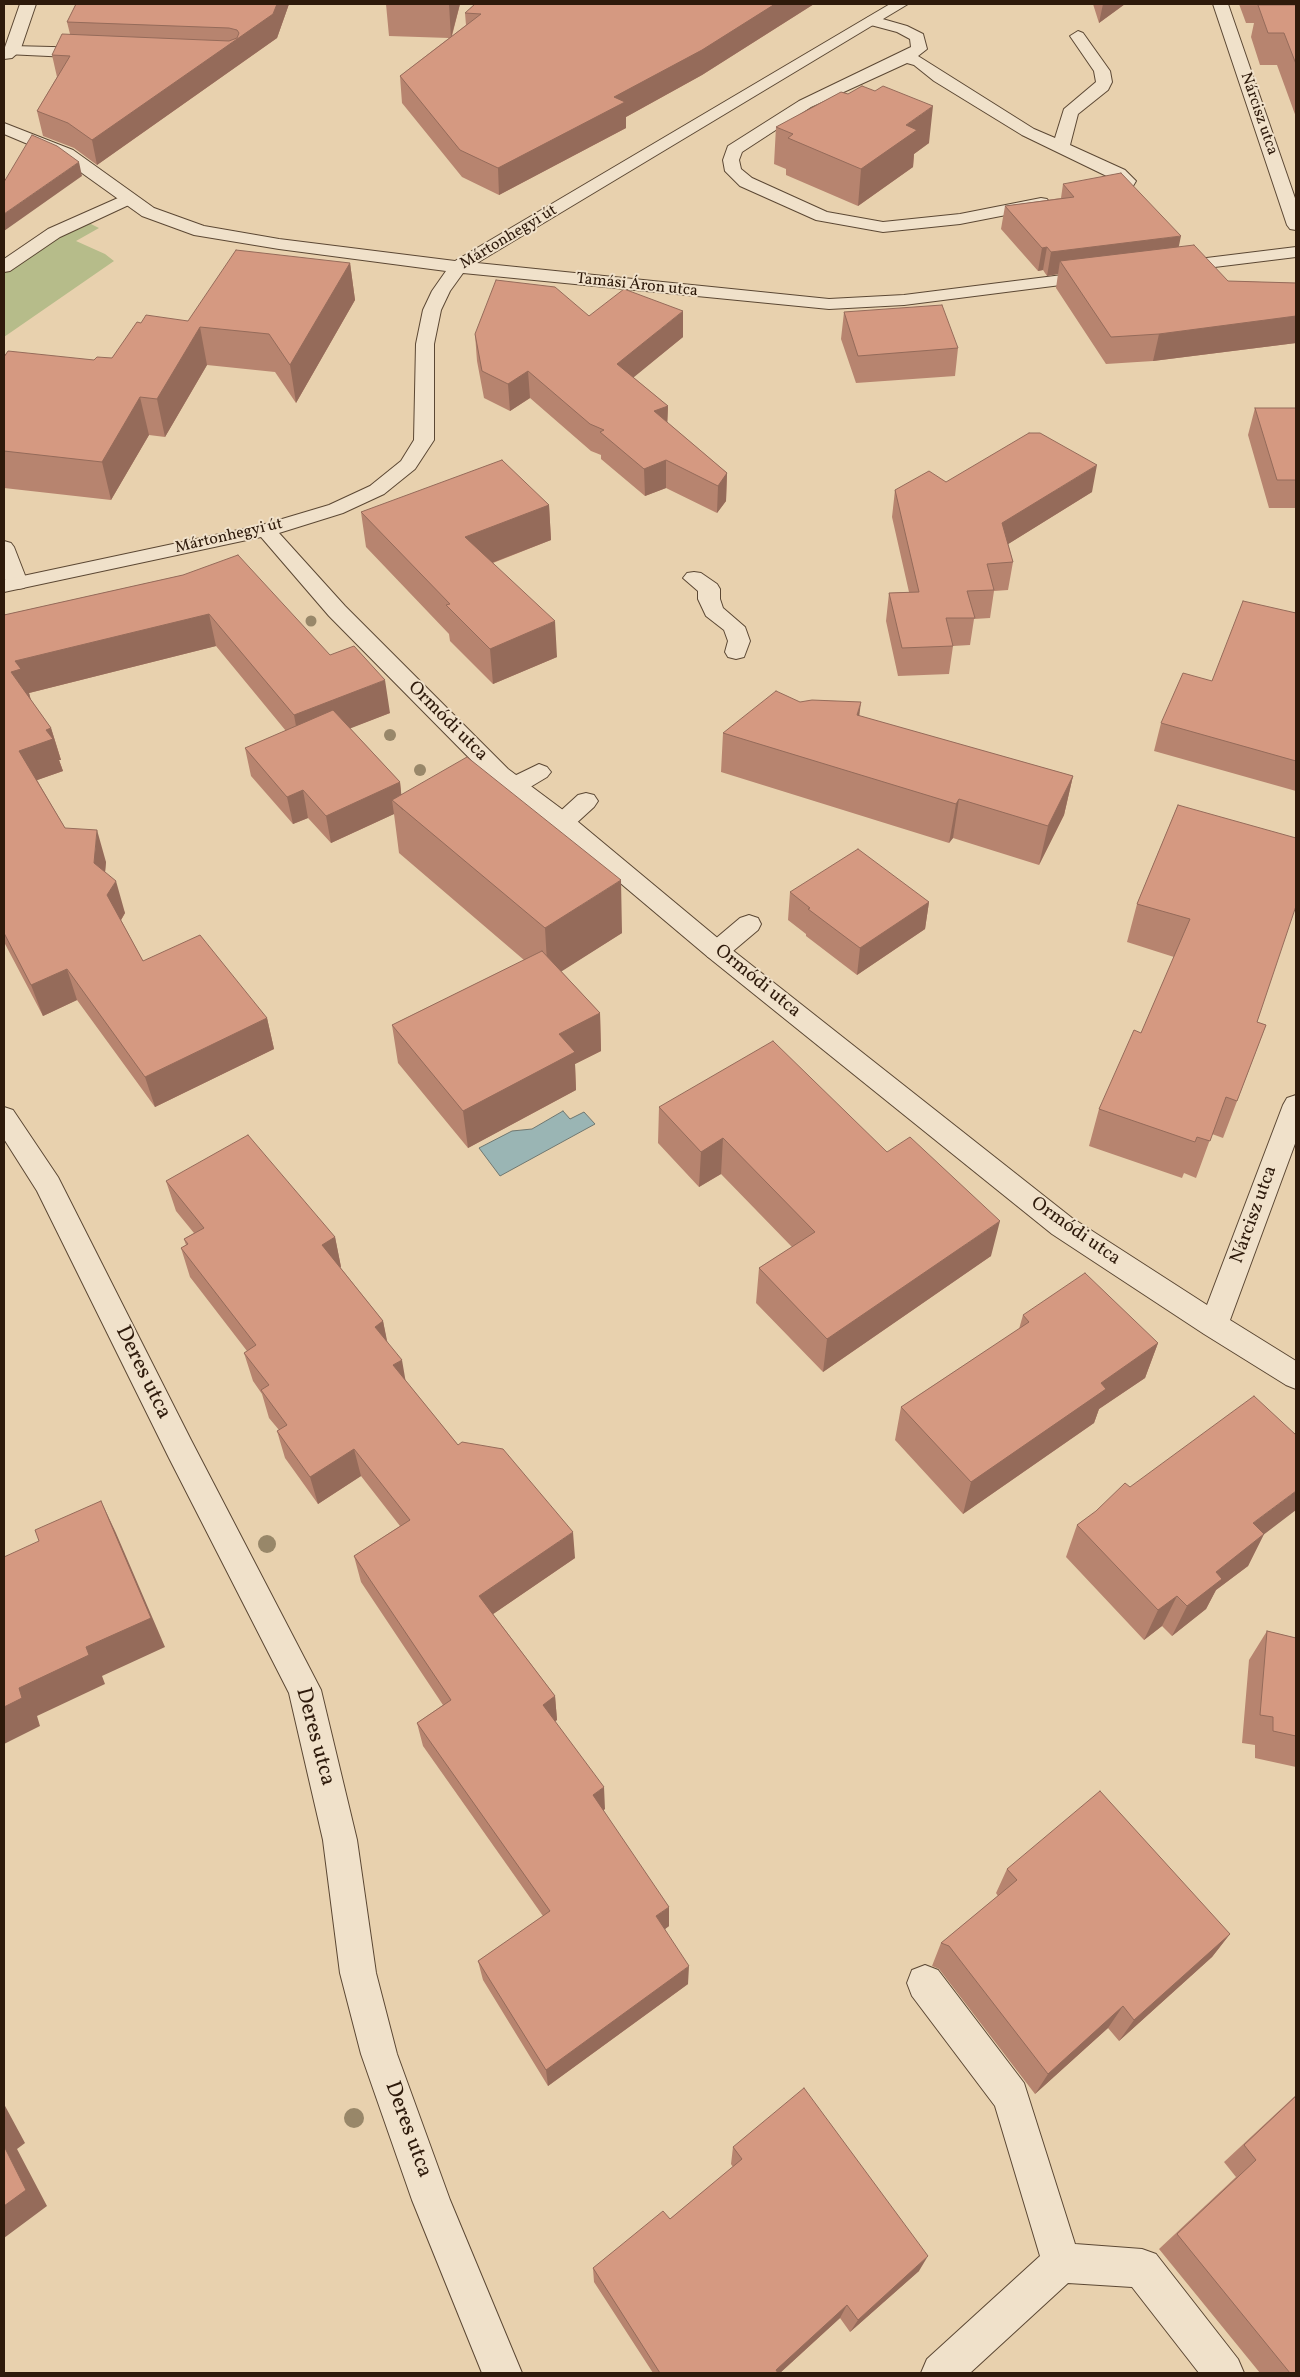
<!DOCTYPE html>
<meta charset="utf-8">
<style>
body{margin:0}
#map{position:relative;width:1300px;height:2377px;overflow:hidden;background:#e8d1ae;font-family:Vollkorn,serif}
canvas{display:block}
.frame{position:absolute;inset:0;border:5px solid #2e1a0b;pointer-events:none}
</style>
<div id="map">
<canvas width="1300" height="2377"></canvas>
<div class="frame"></div>
</div>
<script>
const ctx = document.querySelector('canvas').getContext('2d');
ctx.lineJoin = 'round';
function paint(path, color) { ctx.fillStyle = color; ctx.fill(path, 'evenodd'); }
const poly = rows => new Path2D(rows.map(r => 'M' + r).join(''));
function trace(path, color, width, dash) { ctx.strokeStyle = color; ctx.lineWidth = width; ctx.lineCap = dash ? 'butt' : 'round'; ctx.setLineDash(dash || []); ctx.stroke(path); }
function label(font, color, halo, rows, align = 'center') {
  ctx.font = font + ' Vollkorn,serif'; ctx.lineWidth = 4; ctx.setLineDash([]); ctx.textBaseline = 'middle'; ctx.strokeStyle = halo; ctx.fillStyle = color; for (const [text, x, y, turn = 0] of rows) {
    ctx.save(); ctx.translate(x, y); ctx.rotate((+turn || 0) * Math.PI / 180); ctx.textAlign = isNaN(turn) ? turn : align; if (halo) ctx.strokeText(text, 0, 0); ctx.fillText(text, 0, 0); ctx.restore();
  }
}
paint(poly([
 [89,223,99,228,76,241,105,254,114,261,4,337,4,273,27,255,57,237]
]), '#b6bc8a');
const water = poly([
 [563,1111,570,1119,584,1112,595,1124,500,1176,479,1148,512,1131,532,1129,563,1111]
]);
paint(water, '#9ab5b4');
trace(water, '#6f7770', 1);
const service = poly([
 [872,16,907,26,923,34,927,49,918,56,1034,129,1055,138,1064,109,1096,82,1094,71,1070,36,1078,31,1083,33,1110,71,1112,82,1108,90,1078,114,1070,145,1125,170,1136,181,1130,191,1108,196,1102,195,1099,191,1102,187,1119,182,1022,135,934,81,914,65,907,63,811,107,742,152,739,160,741,169,752,178,827,212,883,222,960,214,1041,198,1047,199,1050,203,1047,207,960,224,883,232,816,220,740,186,725,171,723,160,728,146,799,101,911,47,910,39,897,32,867,24,864,21,867,18,872,16],
 [12,46,91,48,99,53,91,58,6,54,4,51,12,46],
 [127,194,133,195,136,199,133,203,60,237,10,271,4,272,4,259,48,229,127,194],
 [4,541,11,543,14,547,28,583,24,588,17,589,10,588,6,583,4,575,4,541],
 [694,572,701,573,717,584,720,589,720,599,723,608,745,627,750,641,744,657,736,659,728,657,725,652,728,641,724,630,706,616,698,599,698,591,683,578,687,573,694,572],
 [539,764,547,767,551,772,547,777,522,792,514,794,506,792,502,786,506,780,539,764],
 [586,793,594,795,598,801,594,807,571,828,563,830,555,828,551,822,555,816,578,795,586,793],
 [749,915,758,918,761,924,758,930,726,957,717,960,708,957,704,951,708,945,740,918,749,915],
 [925,1965,938,1970,1024,2083,1075,2244,1142,2249,1156,2254,1238,2359,1244,2373,1199,2373,1132,2287,1068,2283,970,2373,921,2373,927,2359,1040,2256,995,2106,912,1996,907,1983,912,1970,925,1965]
]);
const minor = poly([
 [20,4,36,4,20,51,12,58,4,59,4,50,20,4],
 [890,4,908,4,477,263,829,299,904,295,1094,271,1100,272,1103,276,1100,280,904,305,829,309,463,273,450,291,441,310,434,344,434,440,415,469,384,494,343,513,279,533,345,606,508,769,571,816,726,945,1072,1218,1207,1305,1283,1105,1287,1098,1296,1095,1296,1141,1230,1320,1296,1361,1296,1389,1286,1385,1204,1334,1052,1234,708,957,555,828,492,781,329,616,261,537,4,592,4,580,262,525,329,505,370,486,401,461,414,440,416,344,423,310,432,291,446,271,279,249,194,235,142,216,61,158,4,134,4,123,73,150,154,208,204,226,279,239,455,261,890,4],
 [1213,4,1228,4,1296,201,1296,230,1290,229,1287,225,1213,4],
 [1296,247,1296,257,1174,272,1168,271,1165,267,1168,263,1174,262,1296,247],
 [4,1107,13,1110,58,1177,191,1440,321,1690,357,1840,376,1973,397,2054,450,2200,522,2373,482,2373,412,2200,361,2054,340,1973,323,1840,289,1693,169,1458,37,1191,4,1139,4,1107]
]);
trace(service, '#5c4834', 2);
trace(minor, '#5c4834', 2);
paint(service, '#f0e1ca');
paint(minor, '#f0e1ca');
ctx.fillStyle = '#988769';
for (const [x, y, r] of [
 [311,621,5.5],
 [390,735,6],
 [420,770,6],
 [267,1544,9],
 [354,2118,10]
]) { ctx.beginPath(); ctx.arc(x, y, r, 0, 2 * Math.PI); ctx.fill(); }
paint(poly([
 [76,4,289,4,277,38,97,165,74,148,43,136,37,111,57,77,52,55,70,34,67,22],
 [386,4,460,4,452,36,466,25,465,13,475,4,814,4,702,75,626,117,626,128,499,195,462,177,402,103,400,76,449,38,389,36],
 [1093,4,1125,4,1099,23],
 [1239,4,1296,4,1296,117,1277,65,1260,65,1251,37,1254,23,1246,23],
 [776,127,929,143,914,154,913,167,858,206,786,175,786,169,774,164],
 [1063,184,1179,247,1228,281,1296,283,1296,343,1153,361,1106,364,1056,288,1058,274,1047,276,1043,270,1038,271,1001,229,1005,206,1061,198],
 [350,263,355,300,296,403,275,372,207,365,165,437,149,435,111,500,4,488,4,357,94,360,112,358,141,323,188,321],
 [844,312,958,348,955,376,856,383,841,339],
 [589,316,683,337,633,377,668,406,667,422,727,473,726,501,717,513,666,488,645,496,601,459,601,455,591,451,530,398,510,411,484,398,477,361,475,334],
 [1255,408,1296,408,1296,508,1269,508,1248,435],
 [895,490,1092,492,1008,544,1013,562,1008,590,994,591,990,618,974,619,970,645,953,646,949,674,898,676,886,621,889,593,909,592,892,517],
 [549,505,551,540,493,563,557,657,493,684,450,641,449,634,366,547,361,512],
 [183,575,330,655,390,713,350,728,400,782,401,794,622,933,561,971,600,1013,601,1051,575,1064,576,1090,468,1148,398,1063,392,1025,524,960,399,853,394,814,331,843,308,818,293,824,251,776,245,748,286,731,216,646,29,693,31,700,51,728,61,760,59,760,63,771,37,780,65,828,106,862,105,872,125,913,121,920,143,961,267,1018,274,1049,155,1107,77,1000,43,1016,4,942,4,615],
 [1296,613,1296,791,1154,751,1161,723,1212,681],
 [800,702,859,716,1073,776,1064,815,1039,865,953,838,949,843,721,772,723,733],
 [1178,805,1257,1022,1266,1025,1223,1138,1212,1134,1196,1178,1184,1173,1182,1178,1089,1146,1099,1109,1141,1033,1174,957,1127,942,1137,904],
 [790,892,929,902,925,929,857,975,806,936,806,934,788,920],
 [659,1107,991,1256,823,1372,756,1303,759,1268,792,1247,721,1174,699,1187,658,1143],
 [166,1181,335,1237,341,1267,340,1267,383,1321,387,1343,405,1380,458,1445,575,1558,493,1614,555,1696,557,1720,555,1721,605,1809,603,1810,669,1926,665,1929,688,1984,548,2086,483,1980,478,1961,543,1916,423,1746,417,1723,443,1705,361,1582,354,1556,400,1526,361,1476,318,1504,285,1458,277,1431,279,1430,269,1418,262,1394,253,1381,244,1353,247,1351,190,1277,181,1248,186,1245,184,1239,194,1233,176,1211],
 [1023,1315,1158,1343,1145,1378,1099,1409,1094,1423,963,1514,895,1440,901,1407,1019,1329],
 [1130,1487,1264,1534,1248,1566,1216,1590,1206,1609,1172,1636,1162,1626,1144,1640,1066,1557,1077,1525],
 [1267,1631,1296,1638,1296,1767,1255,1758,1255,1745,1242,1743,1249,1660],
 [1007,1869,1230,1934,1212,1957,1119,2041,1108,2028,1035,2094,939,1969,932,1966,941,1943,998,1896,996,1893],
 [1296,2095,1296,2373,1260,2373,1159,2249,1236,2177,1224,2162],
 [733,2147,919,2271,850,2332,840,2318,780,2373,653,2373,594,2282,593,2268,670,2219,733,2167,731,2164]
]), '#b7846f');
paint(poly([
 [277,4,289,4,277,38,97,165,92,140,273,14],
 [449,4,460,4,451,38],
 [775,4,814,4,702,75,626,117,626,128,499,195,498,168,614,97],
 [1103,4,1125,4,1099,23],
 [933,106,929,143,914,154,913,167,858,206,861,169,906,125],
 [79,162,82,176,4,231,4,214],
 [1181,236,1176,260,1060,261,1058,274,1047,276,1051,252],
 [1047,247,1043,270,1038,271,1042,248],
 [350,263,355,300,296,403,290,365],
 [683,311,683,337,617,391,617,364],
 [1296,316,1296,343,1153,361,1159,334],
 [200,327,207,365,165,437,157,399],
 [528,371,530,398,510,411,508,384],
 [140,397,149,435,111,500,102,462],
 [668,406,667,433,654,411],
 [666,460,666,488,645,496,644,469],
 [1097,465,1092,492,997,551,1002,523],
 [727,473,726,501,717,513,718,486],
 [549,505,551,540,468,572,465,537],
 [209,614,216,646,29,693,31,701,11,672,15,661],
 [555,621,557,657,493,684,490,649],
 [385,680,390,713,300,748,294,715],
 [861,702,856,742,857,715],
 [51,728,61,760,59,760,63,771,29,783,19,751,46,730],
 [1073,776,1064,815,1039,865,1048,826],
 [400,782,403,810,392,800,394,814,331,843,326,816],
 [303,790,308,818,293,824,287,797],
 [959,799,953,838,949,843,956,804],
 [97,830,106,862,103,894,94,863],
 [621,880,622,933,548,980,545,928],
 [116,881,125,913,117,927,107,895],
 [929,902,925,929,857,975,860,948],
 [67,969,77,1000,43,1016,31,985],
 [600,1013,601,1051,575,1064,576,1090,468,1148,463,1111,559,1034],
 [267,1018,274,1049,155,1107,145,1077],
 [723,1138,721,1174,699,1187,701,1152],
 [1000,1221,991,1256,823,1372,827,1339],
 [335,1237,341,1267,329,1274,322,1245],
 [383,1321,389,1350,375,1327],
 [1158,1343,1145,1378,1099,1409,1094,1423,963,1514,971,1482,1101,1383],
 [402,1360,407,1389,393,1365],
 [354,1449,361,1476,318,1504,310,1477],
 [1296,1491,1296,1510,1237,1555,1253,1523],
 [101,1501,116,1533,165,1647,102,1676,105,1684,37,1716,40,1726,4,1744,4,1707,19,1688],
 [573,1532,575,1558,483,1621,479,1596],
 [1264,1534,1248,1566,1216,1590,1206,1609,1172,1636,1187,1606,1216,1572],
 [1177,1596,1162,1626,1144,1640,1158,1610],
 [555,1696,557,1720,545,1728,543,1705],
 [604,1787,605,1809,594,1817,593,1795],
 [669,1907,669,1926,656,1936,656,1916],
 [1230,1934,1212,1957,1119,2041,1134,2020],
 [689,1966,688,1984,548,2086,546,2070],
 [1123,2006,1108,2028,1035,2094,1048,2074],
 [4,2104,25,2143,17,2149,47,2206,4,2238],
 [928,2256,919,2271,850,2332,858,2320],
 [847,2305,840,2318,780,2373,775,2373,776,2370]
]), '#956b5a');
const building = poly([
 [76,4,277,4,273,14,92,140,68,123,37,111,70,56,52,55,62,34,229,41,237,38,239,33,237,30,229,28,67,22,76,4],
 [475,4,775,4,702,50,614,97,625,102,498,168,460,150,400,76,481,14,465,13,475,4],
 [1258,5,1296,5,1296,64,1284,33,1268,33,1258,5],
 [862,86,875,91,883,86,933,106,906,125,917,130,861,169,788,138,793,134,776,127,841,92,848,94,862,86],
 [32,135,57,146,79,162,4,214,4,182,32,135],
 [1121,173,1181,236,1051,252,1047,247,1042,248,1005,206,1074,197,1063,184,1121,173],
 [1194,245,1228,281,1296,283,1296,316,1159,334,1111,337,1060,261,1194,245],
 [236,250,350,263,290,365,269,334,200,327,157,399,140,397,102,462,4,451,4,357,8,351,94,360,97,357,112,358,137,322,141,323,146,315,188,321,236,250],
 [496,280,555,287,589,316,624,289,683,311,617,364,668,406,654,411,727,473,718,486,666,460,644,469,600,432,604,430,590,424,528,371,508,384,482,371,475,334,496,280],
 [942,305,958,348,858,356,844,312,942,305],
 [1255,408,1296,408,1296,480,1277,480,1255,408],
 [1029,433,1040,433,1097,465,1002,523,1013,562,987,564,994,590,967,591,975,618,946,618,953,646,902,648,889,593,919,592,895,490,929,471,946,482,1029,433],
 [502,460,549,505,465,537,555,621,490,649,446,605,450,604,361,512,502,460],
 [238,555,330,655,354,646,385,680,294,715,209,614,15,661,21,669,11,672,51,728,46,730,53,739,19,751,65,828,97,830,94,863,116,881,107,895,143,961,200,935,267,1018,145,1077,67,969,31,985,4,933,4,615,183,575,238,555],
 [1243,601,1296,613,1296,761,1161,723,1183,673,1212,681,1243,601],
 [776,691,800,702,812,700,861,702,857,715,1073,776,1048,826,959,799,956,804,723,733,776,691],
 [333,710,400,782,326,816,303,790,287,797,245,748,333,710],
 [467,757,621,880,545,928,392,800,467,757],
 [1178,805,1296,838,1296,906,1257,1022,1266,1025,1237,1101,1226,1097,1210,1141,1197,1137,1195,1142,1099,1109,1134,1030,1141,1033,1190,919,1137,904,1178,805],
 [858,849,929,902,860,948,808,909,810,908,790,892,858,849],
 [542,951,600,1013,559,1034,575,1052,463,1111,392,1025,542,951],
 [773,1041,887,1152,910,1137,1000,1221,827,1339,759,1268,815,1232,723,1138,701,1152,659,1107,773,1041],
 [248,1135,335,1237,322,1245,383,1321,375,1327,402,1360,393,1365,458,1445,462,1442,503,1449,573,1532,479,1596,555,1696,543,1705,604,1787,593,1795,669,1907,656,1916,689,1966,546,2070,478,1961,550,1911,417,1723,451,1700,354,1556,410,1520,354,1449,310,1477,277,1431,287,1425,261,1390,269,1385,244,1353,256,1345,181,1248,188,1244,184,1239,204,1228,166,1181,248,1135],
 [1085,1273,1158,1343,1101,1383,1106,1389,971,1482,901,1407,1029,1322,1023,1315,1085,1273],
 [1254,1396,1296,1435,1296,1491,1253,1523,1264,1534,1216,1572,1222,1579,1187,1606,1177,1596,1158,1610,1077,1525,1096,1511,1125,1483,1130,1487,1254,1396],
 [101,1501,151,1618,86,1647,89,1655,19,1688,22,1698,4,1707,4,1557,39,1541,35,1530,101,1501],
 [1267,1631,1296,1638,1296,1736,1273,1731,1273,1717,1260,1715,1267,1631],
 [1100,1791,1230,1934,1134,2020,1123,2006,1048,2074,949,1946,941,1943,1017,1880,1007,1869,1100,1791],
 [804,2088,928,2256,858,2320,847,2305,776,2370,778,2373,660,2373,593,2268,663,2211,670,2219,742,2159,733,2147,804,2088],
 [1296,2096,1296,2373,1290,2373,1177,2234,1256,2160,1244,2145,1296,2096],
 [4,2146,26,2190,4,2206,4,2146]
]);
paint(building, '#d59981');
trace(building, '#956b5a', 1);
label('16px', '#2e1a0b', '#f0e1ca', [
 ["Nárcisz utca",1258,114,71],
 ["Mártonhegyi út",509,238,-31],
 ["Tamási Áron utca",637,286,6],
 ["Mártonhegyi út",229,537,-13]
]);
label('19px', '#2e1a0b', '#f0e1ca', [
 ["Ormódi utca",447,722,45],
 ["Ormódi utca",757,982,39],
 ["Nárcisz utca",1255,1215,-70],
 ["Ormódi utca",1075,1232,35]
]);
label('22px', '#2e1a0b', '#f0e1ca', [
 ["Deres utca",142,1373,64],
 ["Deres utca",314,1737,75],
 ["Deres utca",407,2130,70]
]);
</script>
